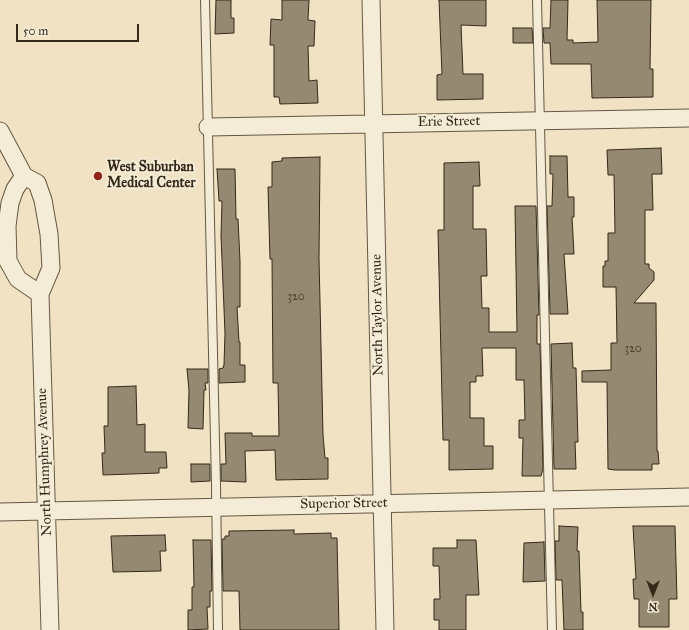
<!DOCTYPE html>
<style>
body{margin:0}
#map{position:relative;width:689px;height:630px;overflow:hidden;background:#f0e2c2;font-family:"IM FELL Great Primer",serif}
canvas{display:block}
.north{position:absolute;left:633px;top:574px;width:40px;height:40px;-webkit-text-stroke:3px #f5ecd7;paint-order:stroke;rotate:180deg;font-size:11px;font-weight:700;line-height:16px;text-align:center;color:#35291a}
.north::after{content:'';display:block;margin:auto;width:14px;height:18px;background:#35291a;clip-path:polygon(50% 0,100% 100%,50% 72%,0 100%)}
.scale{position:absolute;left:16px;top:24px;width:123px;height:18px;box-sizing:border-box;border:2px solid #35291a;border-top:0;padding-left:5px;font-size:12px;line-height:14px;white-space:nowrap;color:#35291a;-webkit-text-stroke:3px #f5ecd7;paint-order:stroke}
</style>
<div id="map">
<canvas width="689" height="630"></canvas>
<div class="north">N</div>
<div class="scale">50 m</div>
</div>
<script>
const ctx = document.querySelector('canvas').getContext('2d');
ctx.lineJoin = 'round';
function paint(path, color) { ctx.fillStyle = color; ctx.fill(path, 'evenodd'); }
const poly = rows => new Path2D(rows.map(r => 'M' + r).join(''));
function trace(path, color, width, dash) { ctx.strokeStyle = color; ctx.lineWidth = width; ctx.lineCap = dash ? 'butt' : 'round'; ctx.setLineDash(dash || []); ctx.stroke(path); }
function label(font, color, halo, rows, align = 'center') {
  ctx.font = font + ' "IM FELL Great Primer",serif'; ctx.lineWidth = 4; ctx.setLineDash([]); ctx.textBaseline = 'middle'; ctx.strokeStyle = halo; ctx.fillStyle = color; for (const [text, x, y, turn = 0] of rows) {
    ctx.save(); ctx.translate(x, y); ctx.rotate((+turn || 0) * Math.PI / 180); ctx.textAlign = isNaN(turn) ? turn : align; if (halo) ctx.strokeText(text, 0, 0); ctx.fillText(text, 0, 0); ctx.restore();
  }
}
const building = poly([
 [216,0,231,0,231,18,234,18,234,33,215,34,216,0],
 [282,0,309,0,308,20,315,21,314,46,308,46,309,81,317,80,318,103,280,104,279,97,274,97,274,45,270,45,271,19,282,20,282,0],
 [439,0,486,0,486,26,461,25,463,74,483,74,483,99,437,100,437,75,442,74,439,0],
 [551,0,568,0,567,40,573,40,573,43,598,42,597,0,651,0,650,69,653,69,653,97,592,98,591,64,551,64,550,43,544,43,543,28,550,28,551,0],
 [513,28,532,28,533,43,513,43,513,28],
 [661,148,662,174,652,174,653,210,645,210,645,264,649,264,649,268,654,272,654,280,634,303,656,303,657,451,658,451,659,464,652,464,652,470,615,470,608,469,607,382,582,382,582,371,611,370,611,343,617,343,616,287,603,287,603,266,605,266,605,261,608,261,608,233,615,233,614,175,608,175,607,150,661,148],
 [550,156,567,156,568,197,574,197,574,217,572,217,574,254,564,254,568,314,550,314,547,206,552,206,553,174,550,174,550,156],
 [320,157,319,258,323,435,325,458,328,458,328,479,276,480,275,450,245,451,246,482,221,481,221,464,226,464,225,433,252,433,252,436,279,436,278,383,273,383,272,259,270,259,268,187,272,187,272,162,282,161,282,158,320,157],
 [479,162,480,186,473,186,473,229,486,229,487,276,481,276,482,308,489,308,489,332,517,332,515,206,536,206,539,315,537,315,537,344,540,344,543,469,541,476,522,476,523,438,519,438,519,420,525,420,524,380,516,380,516,348,482,348,483,376,476,376,476,382,470,382,470,418,484,418,484,446,493,446,493,469,449,470,449,440,443,440,438,230,444,230,444,163,479,162],
 [217,169,235,169,236,219,238,219,240,261,240,307,237,307,239,342,240,342,240,365,245,365,245,382,219,383,219,369,223,368,224,365,225,333,221,236,222,201,219,201,217,169],
 [572,343,573,368,576,368,578,442,575,442,576,469,554,469,551,344,572,343],
 [187,369,208,369,208,383,205,383,206,390,204,390,203,429,188,428,189,390,187,369],
 [136,386,137,425,145,424,145,452,166,452,167,468,159,468,159,473,103,475,102,453,105,453,104,426,108,426,108,387,136,386],
 [191,464,210,464,210,481,191,482,191,464],
 [559,526,578,527,577,551,579,551,581,612,583,612,583,630,564,630,562,580,556,580,555,541,559,541,559,526],
 [633,526,675,526,677,599,669,599,669,627,639,627,639,599,634,599,633,579,636,579,633,526],
 [294,530,294,534,331,533,331,538,337,538,339,630,240,630,239,591,223,591,222,539,225,539,225,536,229,536,229,531,294,530],
 [165,535,166,551,160,551,161,571,113,572,111,536,165,535],
 [193,540,211,540,212,591,210,591,210,607,207,607,208,629,188,630,188,610,192,610,192,587,194,587,193,540],
 [457,540,476,540,479,595,466,595,466,630,439,630,439,620,434,620,434,599,440,599,439,566,433,566,433,548,457,548,457,540],
 [544,542,545,581,523,582,524,543,544,542]
]);
paint(building, '#968971');
trace(building, '#35291a', 1);
const service = poly([
 [205,0,216,485,218,630],
 [537,0,552,630]
]);
const minor = poly([
 [371,0,385,630],
 [208,127,689,118],
 [0,131,24,176],
 [40,294,18,279,8,261,7,226,10,203,15,189,24,176,37,183,43,200,49,234,51,268,40,294,50,630],
 [0,512,689,497]
]);
trace(service, '#645744', 10);
trace(minor, '#645744', 19);
trace(service, '#f5ecd7', 8);
trace(minor, '#f5ecd7', 17);
for (const [x, y, r, color] of [
 [98,176,5,"#8f2418"]
]) { const dot = new Path2D(); dot.arc(x, y, r, 0, 2 * Math.PI); ctx.fillStyle = color; ctx.fill(dot); trace(dot, '#f5ecd7', 1.5); }
label('12px', '#4d4130', null, [
 ["320",296,297],
 ["320",633,349]
]);
label('14px', '#35291a', '#f5ecd7', [
 ["Erie Street",449,122,-1],
 ["North Taylor Avenue",378,315,-91],
 ["North Humphrey Avenue",45,462,-92],
 ["Superior Street",344,504,-1]
]);
label('bold 14px', '#35291a', '#f5ecd7', [
 ["West Suburban",107,168],
 ["Medical Center",107,184]
], 'left');
</script>
